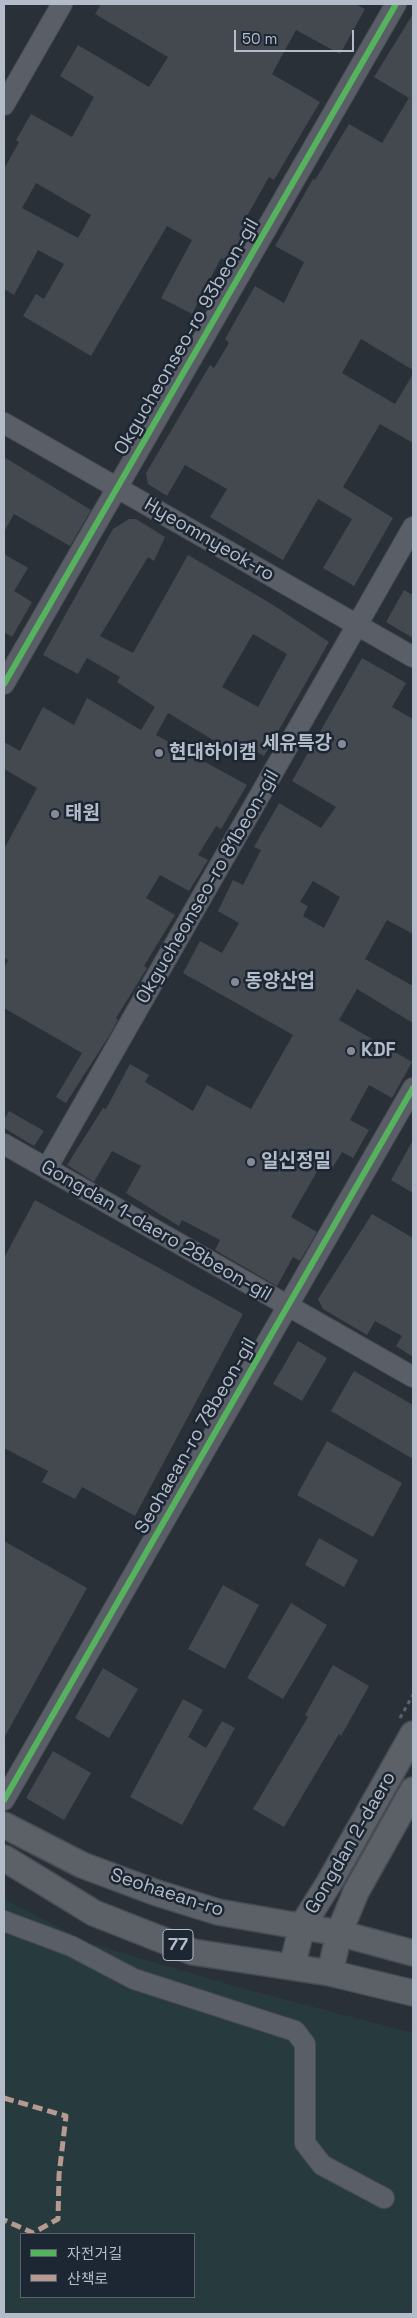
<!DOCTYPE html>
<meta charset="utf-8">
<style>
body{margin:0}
#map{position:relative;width:417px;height:2318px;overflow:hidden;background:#2a3038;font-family:"Space Grotesk","Noto Sans KR",sans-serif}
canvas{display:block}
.frame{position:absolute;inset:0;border:5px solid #b4bcc9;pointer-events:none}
.legend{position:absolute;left:20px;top:2233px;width:175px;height:65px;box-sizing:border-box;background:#1d2633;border:1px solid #59626f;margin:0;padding:6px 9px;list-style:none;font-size:15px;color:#b4bcc9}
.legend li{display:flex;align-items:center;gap:10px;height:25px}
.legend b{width:25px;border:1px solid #59626f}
.scale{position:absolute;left:234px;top:30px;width:120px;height:22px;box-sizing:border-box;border:2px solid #b4bcc9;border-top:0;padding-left:6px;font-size:15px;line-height:18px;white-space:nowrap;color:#b4bcc9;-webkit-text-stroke:4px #1d2633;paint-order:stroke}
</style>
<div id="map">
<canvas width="417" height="2318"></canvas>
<div class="frame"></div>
<ul class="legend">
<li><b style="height:6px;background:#56b35d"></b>자전거길</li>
<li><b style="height:6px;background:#b69a8f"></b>산책로</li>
</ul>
<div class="scale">50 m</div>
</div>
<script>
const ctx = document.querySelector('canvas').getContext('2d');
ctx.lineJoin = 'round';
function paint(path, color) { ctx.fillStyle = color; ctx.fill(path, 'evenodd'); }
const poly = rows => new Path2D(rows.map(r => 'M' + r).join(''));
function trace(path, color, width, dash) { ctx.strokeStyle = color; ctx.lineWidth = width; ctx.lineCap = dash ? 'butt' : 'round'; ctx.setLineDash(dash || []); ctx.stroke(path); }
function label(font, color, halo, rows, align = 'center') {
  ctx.font = font + ' "Space Grotesk","Noto Sans KR",sans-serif'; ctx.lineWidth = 5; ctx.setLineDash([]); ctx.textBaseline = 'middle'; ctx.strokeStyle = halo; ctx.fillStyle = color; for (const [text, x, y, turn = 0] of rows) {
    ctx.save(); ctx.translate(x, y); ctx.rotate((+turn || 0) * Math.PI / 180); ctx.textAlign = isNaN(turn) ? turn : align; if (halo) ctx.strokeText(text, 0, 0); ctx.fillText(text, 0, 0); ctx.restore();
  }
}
paint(poly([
 [4,1899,89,1943,241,1988,413,2033,413,2314,4,2314],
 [21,2234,194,2234,194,2297,21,2297]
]), '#273a3e');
paint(poly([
 [101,4,355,4,365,9,340,54,296,30,272,74,320,102,274,180,269,177,242,225,248,228,228,262,221,258,192,314,161,298,192,240,167,226,91,356,23,316,36,294,44,299,64,264,38,250,14,295,4,289,4,169,19,142,16,140,31,114,72,137,94,97,60,76,78,45,149,87,168,57,95,14],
 [36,183,91,215,78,238,22,208],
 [413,14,413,370,361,339,342,373,395,404,413,374,413,443,380,424,343,487,393,518,354,586,323,568,352,519,318,499,283,560,210,517,227,489,185,465,167,496,148,484,146,473,210,365,214,368,229,343,225,339,255,286,284,303,304,262,275,246,313,179,315,180,349,124,382,143,409,98,374,77],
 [4,457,91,510,70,546,14,514,4,532],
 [129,519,136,519,165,537,154,561,148,557,100,636,133,653,188,555,270,603,329,642,264,756,241,743,235,753,168,713,156,735,247,785,221,829,216,826,198,855,208,860,189,891,160,875,146,898,175,915,144,966,147,968,116,1018,118,1020,109,1036,66,1103,56,1097,82,1053,4,1008,4,968,8,960,4,957,4,849,37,788,4,769,4,742,20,751,43,707,74,725,87,698,141,730,155,707,117,682,120,677,87,658,78,674,43,655,113,529],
 [253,634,287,654,258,707,222,687],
 [4,554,28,568,14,591,32,602,12,637,4,632],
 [404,590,413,595,413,638,386,622],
 [362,658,406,683,392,707,413,719,413,934,387,920,365,959,413,986,413,1023,357,989,339,1020,412,1062,392,1098,369,1085,350,1120,369,1130,353,1158,342,1152,333,1167,323,1161,291,1217,317,1232,300,1261,293,1257,277,1286,215,1250,220,1240,182,1220,179,1226,126,1193,141,1166,112,1151,94,1182,67,1165,103,1108,106,1109,130,1064,149,1075,145,1082,193,1111,207,1085,251,1109,293,1035,183,973,200,941,222,953,239,923,218,911,233,880,243,885,261,850,254,847,279,803,321,828,336,807,292,781],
 [313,881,340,897,324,928,303,916,308,906,300,902],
 [9,1111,44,1131,34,1146,4,1128,4,1120],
 [413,1140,413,1193,391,1180],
 [35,1200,243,1314,135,1516,82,1487,75,1499,42,1482,48,1471,4,1448,4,1258],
 [372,1214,413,1238,413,1357,396,1346,402,1336,375,1321,367,1335,323,1309,318,1299],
 [298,1341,327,1358,302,1401,273,1384],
 [354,1371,413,1405,413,1459,331,1411],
 [327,1441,402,1483,373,1537,297,1495],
 [319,1538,358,1560,344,1587,305,1565],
 [4,1541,87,1588,4,1738],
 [223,1585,259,1605,225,1669,188,1649],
 [291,1603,327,1625,283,1699,247,1678],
 [333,1665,369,1686,341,1736,339,1734,284,1827,253,1809,308,1717,305,1715],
 [103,1668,138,1689,109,1738,75,1718],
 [183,1699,203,1710,188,1737,206,1748,222,1721,235,1728,182,1825,130,1797],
 [53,1751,91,1773,64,1820,26,1798]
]), '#444950');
const minor = poly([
 [4,105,62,4],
 [4,423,413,657],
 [4,684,396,4],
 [4,1144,413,1377],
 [47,1168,413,527],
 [4,1800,413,1088],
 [4,1921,71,1946,134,1979,295,2031,305,2044,305,2143,322,2165,384,2198]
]);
const major = poly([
 [4,1825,82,1865,157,1893,218,1912,339,1933,413,1953],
 [4,1858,94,1913,193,1952,330,1973,339,1933,356,1892,413,1790],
 [292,1967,302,1926,329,1883,413,1734],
 [330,1973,413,1993]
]);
trace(minor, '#484c53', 22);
trace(major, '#484c55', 28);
trace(poly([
 [400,1718,413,1695]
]), '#5d636a', 3, [4, 4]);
trace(minor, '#5a5e66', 20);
trace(major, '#5c6168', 25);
trace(poly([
 [4,2098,66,2116,59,2175,58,2219,33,2233,4,2220]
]), '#b69a8f', 5, [10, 5]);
trace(poly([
 [4,684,396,4],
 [4,1800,413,1088]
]), '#56b35d', 6);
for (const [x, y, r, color] of [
 [342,744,5,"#848b96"],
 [159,753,5,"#848b96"],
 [55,814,5,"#848b96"],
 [235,982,5,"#848b96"],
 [351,1051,5,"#848b96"],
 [251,1162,5,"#848b96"]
]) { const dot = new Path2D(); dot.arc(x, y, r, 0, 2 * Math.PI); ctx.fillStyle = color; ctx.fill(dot); trace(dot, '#1d2633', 2); }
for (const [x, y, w] of [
 [178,1945,30]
]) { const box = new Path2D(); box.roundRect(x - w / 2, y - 15.5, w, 31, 4); ctx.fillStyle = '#1d2633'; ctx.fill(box); trace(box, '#b4bcc9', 1); }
label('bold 18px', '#b4bcc9', null, [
 ["77",178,1945]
]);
label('19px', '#b4bcc9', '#1d2633', [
 ["Okgucheonseo-ro 93beon-gil",187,337,-60],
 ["Hyeomnyeok-ro",209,540,30],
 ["Okgucheonseo-ro 81beon-gil",208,887,-60],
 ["Gongdan 1-daero 28beon-gil",156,1231,30],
 ["Seohaean-ro 78beon-gil",196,1436,-60],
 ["Gongdan 2-daero",351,1843,-60],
 ["Seohaean-ro",167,1893,18]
]);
label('bold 19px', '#b4bcc9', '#1d2633', [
 ["세유특강",332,744,"right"],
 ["현대하이캠",169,753],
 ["태원",65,814],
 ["동양산업",245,982],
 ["KDF",361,1051],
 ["일신정밀",261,1162]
], 'left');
</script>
